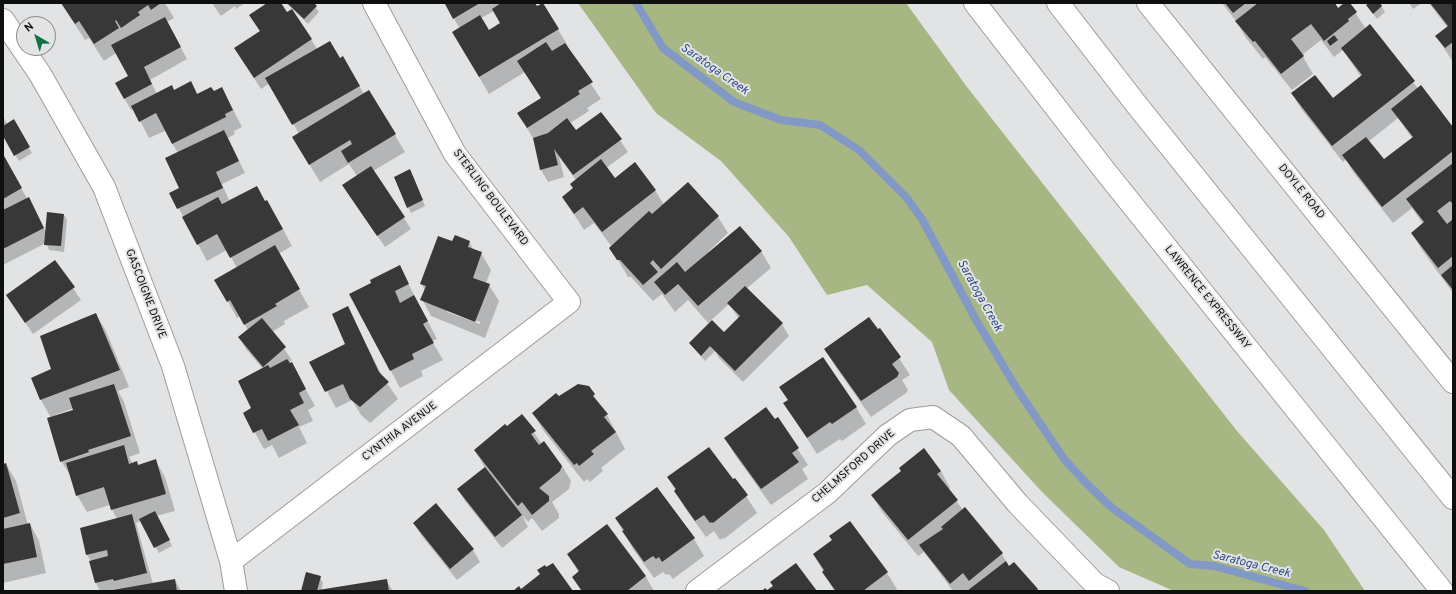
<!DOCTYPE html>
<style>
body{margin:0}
#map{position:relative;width:1456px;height:594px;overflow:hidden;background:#e2e3e4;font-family:Overpass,sans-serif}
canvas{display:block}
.frame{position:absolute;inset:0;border:4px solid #0e0f0f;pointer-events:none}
.north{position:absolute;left:16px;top:16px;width:40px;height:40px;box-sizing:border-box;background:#e2e3e4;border:1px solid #8d8e8f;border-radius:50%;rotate:322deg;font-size:11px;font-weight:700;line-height:16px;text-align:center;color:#0e0f0f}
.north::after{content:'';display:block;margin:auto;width:14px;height:18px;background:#117248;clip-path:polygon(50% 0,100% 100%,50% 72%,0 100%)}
</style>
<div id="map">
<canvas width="1456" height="594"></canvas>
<div class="frame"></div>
<div class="north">N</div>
</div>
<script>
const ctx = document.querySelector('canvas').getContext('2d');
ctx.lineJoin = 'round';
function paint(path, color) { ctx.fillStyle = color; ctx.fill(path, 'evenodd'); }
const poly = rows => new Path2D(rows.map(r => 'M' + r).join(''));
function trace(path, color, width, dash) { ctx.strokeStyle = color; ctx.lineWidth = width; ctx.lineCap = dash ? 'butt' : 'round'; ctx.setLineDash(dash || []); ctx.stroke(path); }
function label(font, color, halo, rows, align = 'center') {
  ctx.font = font + ' Overpass,sans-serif'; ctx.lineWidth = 4; ctx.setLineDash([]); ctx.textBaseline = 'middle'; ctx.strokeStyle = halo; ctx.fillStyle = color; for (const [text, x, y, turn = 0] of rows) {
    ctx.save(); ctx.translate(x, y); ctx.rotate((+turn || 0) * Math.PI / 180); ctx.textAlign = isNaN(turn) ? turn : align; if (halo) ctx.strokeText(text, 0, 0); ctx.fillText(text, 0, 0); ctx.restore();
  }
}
paint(poly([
 [578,3,906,3,967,87,1237,431,1324,530,1365,591,1174,591,1119,567,1042,492,949,390,932,342,867,285,827,295,789,237,721,161,656,113]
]), '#a7b783');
paint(poly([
 [61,3,165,3,174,18,167,22,187,59,150,80,157,94,174,91,191,82,198,95,214,92,222,88,242,127,234,131,235,134,228,138,245,173,222,184,229,200,221,204,222,206,265,202,277,218,292,246,278,254,309,307,284,321,285,324,272,332,292,360,289,363,301,381,315,406,308,410,313,421,299,427,307,443,279,458,272,445,264,449,244,413,253,409,263,369,246,349,239,337,248,330,240,316,237,318,216,280,237,268,227,250,207,261,171,194,180,189,178,153,165,131,149,138,134,109,131,110,116,84,129,77,116,53,104,61,89,38,85,40],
 [212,3,245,3,236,9,235,6,221,16],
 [269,3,280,3,287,14,311,39,317,49,340,59,343,57,364,94,369,91,405,152,373,171,411,229,385,247,351,197,357,176,349,164,320,182,303,154,299,134,270,83,261,89,242,60,260,32,250,15],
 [286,3,312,3,319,12,308,24],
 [449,3,534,3,537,7,542,3,568,46,566,47,601,99,587,108,589,111,570,123,576,131,601,113,628,152,606,168,615,180,655,190,664,205,688,183,718,217,728,233,708,252,709,253,761,251,771,268,746,289,782,324,789,336,743,382,719,358,715,351,705,361,690,343,724,334,739,319,729,304,708,323,688,300,675,312,662,294,653,301,631,277,628,277,611,248,612,247,594,223,584,230,563,197,574,189,576,180,559,157,564,177,548,182,541,170,534,140,518,113,542,98,525,72,489,94,463,50,460,29,446,5],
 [494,11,501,23,489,31,481,18],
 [1222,3,1333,3,1338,9,1346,3,1349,3,1366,29,1453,128,1453,293,1422,250,1412,233,1423,224,1412,208,1393,223,1353,172,1346,159,1343,162,1302,110,1292,94,1333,99,1361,77,1343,50,1334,57,1321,40,1302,55,1313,74,1292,90,1265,57,1263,59,1246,38,1236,21],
 [1398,118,1412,138,1383,161,1368,142],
 [1370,3,1379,3,1385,12,1377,19,1367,5],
 [1409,3,1422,3,1413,9],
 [1429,3,1453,3,1453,62,1436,36,1447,27],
 [3,116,7,124,13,121,32,153,19,161,3,135],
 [3,156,46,232,64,215,67,220,64,252,49,250,46,243,3,265],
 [413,176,425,206,411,213,408,207],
 [469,242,474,250,481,253,491,270,486,283,489,285,499,301,485,338,431,316,422,299,425,290,421,283],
 [447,310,480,322,480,324,447,312],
 [55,261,81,300,33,334,7,295],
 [399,266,437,339,432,341,443,360,421,371,423,376,400,388,351,295],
 [348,308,382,376,398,399,370,423,361,415,352,400,336,408,311,362,346,345],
 [96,314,106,331,129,387,118,391,124,402,140,453,129,457,133,464,138,466,155,460,165,477,175,511,156,516,172,546,159,553,141,521,136,523,153,584,175,580,181,591,100,591,96,583,91,561,87,555,117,519,110,505,87,512,77,495,72,478,61,461,51,418,41,400,32,378,53,369],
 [74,408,75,411,56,417,55,415],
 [880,329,910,375,902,380,908,390,906,393,871,417,835,366,825,349],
 [588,387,607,415,625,449,601,468,603,471,590,482,587,479,584,482,543,430,533,413,558,397],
 [785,404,856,407,866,424,842,441,840,439,817,454],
 [522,416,542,444,544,442,561,464,571,481,569,489,552,502,559,514,559,518,542,531,532,518,528,522,522,515,528,527,502,548,465,501,458,489,485,468,475,450],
 [777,418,808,465,802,469,808,479,771,505,735,455,725,438],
 [924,450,941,471,950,488,948,490,963,510,965,509,1002,554,1009,567,1038,591,953,591,924,552,918,556,882,512,872,495,902,471],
 [6,464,16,481,28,525,30,524,39,541,46,573,3,583,3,465],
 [668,477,732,480,735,479,757,513,724,539,723,538,720,540,714,531,706,537,685,508],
 [657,488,694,539,704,556,673,579,669,574,666,575,663,572,654,578,633,549,616,519],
 [849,522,887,573,897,589,895,591,834,591,833,589,814,555,833,540],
 [414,523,473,550,480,562,457,580,421,535],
 [606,525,646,577,654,591,581,591,573,577,579,573,568,554],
 [320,577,323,583,321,591,386,580,393,591,302,591]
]), '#0003');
trace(poly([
 [636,3,663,48,734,102,781,120,820,125,859,150,906,197,922,219,976,320,1017,389,1064,459,1087,484,1111,507,1190,564,1214,566,1305,591]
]), '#8299c6', 8);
paint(poly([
 [61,3,161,3,151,10,148,5,138,12,140,15,121,28,116,20,115,21,119,28,94,44,79,21,75,24],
 [267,3,281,3,287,12,292,9,312,39,254,78,234,48,260,31,249,15],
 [287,3,314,3,317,6,304,19],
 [447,3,480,3,453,19,445,4],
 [501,3,535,3,537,6,543,3,559,29,479,77,452,32,480,15,489,30,500,23,492,9],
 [1225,3,1246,3,1233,13],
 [1258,3,1335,3,1338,8,1344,3,1350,3,1357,12,1348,19,1349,21,1324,41,1311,24,1291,39,1304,56,1281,74,1255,41,1253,42,1235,21],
 [1369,3,1380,3,1382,6,1373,14,1366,5],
 [1430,3,1453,3,1453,42,1445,48,1435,36,1448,26],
 [165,17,181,47,144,67,152,84,124,99,115,83,128,76,111,45],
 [1370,24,1415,81,1332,146,1291,93,1315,75,1333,98,1362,75,1341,48],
 [1334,35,1338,40,1330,46,1327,41],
 [330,41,340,58,343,56,360,86,292,125,265,78],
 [546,42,552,51,565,43,593,82,578,91,580,94,527,128,517,113,541,98,517,61],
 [191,81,197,94,211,87,214,91,222,87,233,110,225,114,226,117,172,144,156,113,139,122,131,106,172,85,174,90],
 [1421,85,1453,127,1453,151,1382,207,1342,155,1366,137,1384,159,1413,137,1391,109],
 [369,90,396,134,348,163,341,151,352,144,350,140,309,165,292,137],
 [601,112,622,139,573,175,554,149,558,165,540,170,533,138,548,133,567,118,576,130],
 [14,119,30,147,14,156,3,136,3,126],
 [224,130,239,161,216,172,223,188,177,209,169,193,179,188,165,158],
 [3,154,22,188,3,199],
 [601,159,615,178,635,162,656,190,602,232,583,207,574,214,562,197,573,188,570,184],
 [1453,163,1453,204,1450,201,1437,211,1447,224,1453,219,1453,256,1438,268,1411,233,1424,222,1406,199],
 [371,166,405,217,377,236,342,185],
 [410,169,423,200,407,208,394,177],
 [688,182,719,216,661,269,653,260,650,263,658,272,643,285,620,260,617,260,609,248,649,211,652,214],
 [257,186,265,201,267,200,283,229,230,258,217,234,197,245,182,217,218,197,222,204],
 [29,197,44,228,3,249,3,210],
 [47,212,64,214,61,246,44,245],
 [740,226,762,251,698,306,678,284,665,295,654,282,677,262,685,272],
 [455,235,470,241,468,247,482,252,473,278,490,284,475,322,420,300,426,286,420,284,438,236,452,241],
 [275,245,300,289,275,304,277,306,244,325,230,300,227,302,214,280],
 [55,260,75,287,25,323,6,295],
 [400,265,409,284,395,291,400,303,414,295,428,321,423,324,434,343,412,354,414,359,390,371,349,294,371,283,370,280],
 [1453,265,1453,290,1441,275],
 [745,286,783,323,735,371,710,346,701,356,689,343,712,320,724,332,718,338,740,316,727,303],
 [348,306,379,372,389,382,360,407,350,399,343,384,325,392,309,362,345,344,332,314],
 [96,313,120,370,40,400,31,378,51,369,40,336],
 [869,317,878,329,880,328,901,357,892,364,899,373,897,377,861,401,824,349],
 [262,318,286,347,263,367,238,337],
 [823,357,857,407,832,424,830,422,807,438,783,403,788,400,779,387],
 [287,359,290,363,292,362,306,389,299,393,304,403,290,410,299,425,268,441,262,429,253,433,243,413,251,408,238,381,268,365,270,368],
 [114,384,131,436,88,450,89,452,60,462,47,418,73,410,69,398],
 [578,384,589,386,595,394,593,396,608,414,604,417,616,432,591,451,594,454,579,466,577,463,574,465,532,413,556,393,559,396],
 [766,407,775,419,778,417,799,448,792,453,799,462,761,489,724,438],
 [522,414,536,431,531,434,539,445,544,441,562,466,560,471,539,488,549,496,549,501,532,515,522,502,518,506,474,450,505,424,507,426],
 [124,445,129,464,137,461,138,465,156,459,166,494,111,510,104,487,76,496,66,463],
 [709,447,733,479,735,478,748,495,713,523,712,522,710,523,704,515,695,521,674,491,676,489,667,477],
 [924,448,941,471,937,474,958,500,908,540,871,495,901,471,899,468],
 [6,463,20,513,3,518,3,464],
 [485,467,522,515,495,537,457,489],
 [657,487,695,538,662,562,659,557,656,559,653,556,644,562,622,531,624,530,615,518],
 [436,503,474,549,450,569,413,523],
 [965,507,1003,553,969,581,963,573,950,584,919,545,943,529,941,527],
 [155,511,170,540,154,548,139,519],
 [132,514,147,573,114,581,113,579,95,583,89,561,108,556,107,550,86,555,80,528],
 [850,521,888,572,863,591,833,591,835,590,822,572,824,570,813,554,832,540,829,536],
 [30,523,37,557,3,564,3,529],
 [607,524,646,576,627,591,582,591,572,577,579,571,567,554],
 [1006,561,1009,566,1014,562,1038,589,1037,591,967,591],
 [553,563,573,591,513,591,519,586,521,589,540,574,537,570,545,565,546,567],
 [796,563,817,591,762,591,765,588,767,590,773,586,770,582],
 [306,572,321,576,317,591,301,591],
 [175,579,177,591,113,591,113,590],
 [387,579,389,591,318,591,318,590]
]), '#393838');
const minor = poly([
 [1148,3,1453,382],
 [3,20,40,74,104,187,173,366,231,561,236,591],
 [231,561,569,302,455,154,374,3],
 [697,591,827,493,888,435,910,420,933,417,961,436,1018,504,1095,584,1108,591]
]);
const trunk = poly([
 [975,3,1105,171,1442,591],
 [1058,3,1136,104,1453,498]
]);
trace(minor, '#9b9c9d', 24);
trace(trunk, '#9b9c9d', 24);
trace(minor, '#fff', 22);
trace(trunk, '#fff', 22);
label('11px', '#0e0f0f', '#e2e3e4', [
 ["DOYLE ROAD",1301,192,51],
 ["STERLING BOULEVARD",490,198,53],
 ["GASCOIGNE DRIVE",145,294,69],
 ["LAWRENCE EXPRESSWAY",1207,298,51],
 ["CYNTHIA AVENUE",400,432,-37],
 ["CHELMSFORD DRIVE",854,467,-41]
]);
label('italic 12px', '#304c86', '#e2e3e4', [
 ["Saratoga Creek",714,70,35],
 ["Saratoga Creek",979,296,61],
 ["Saratoga Creek",1251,565,14]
]);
</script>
